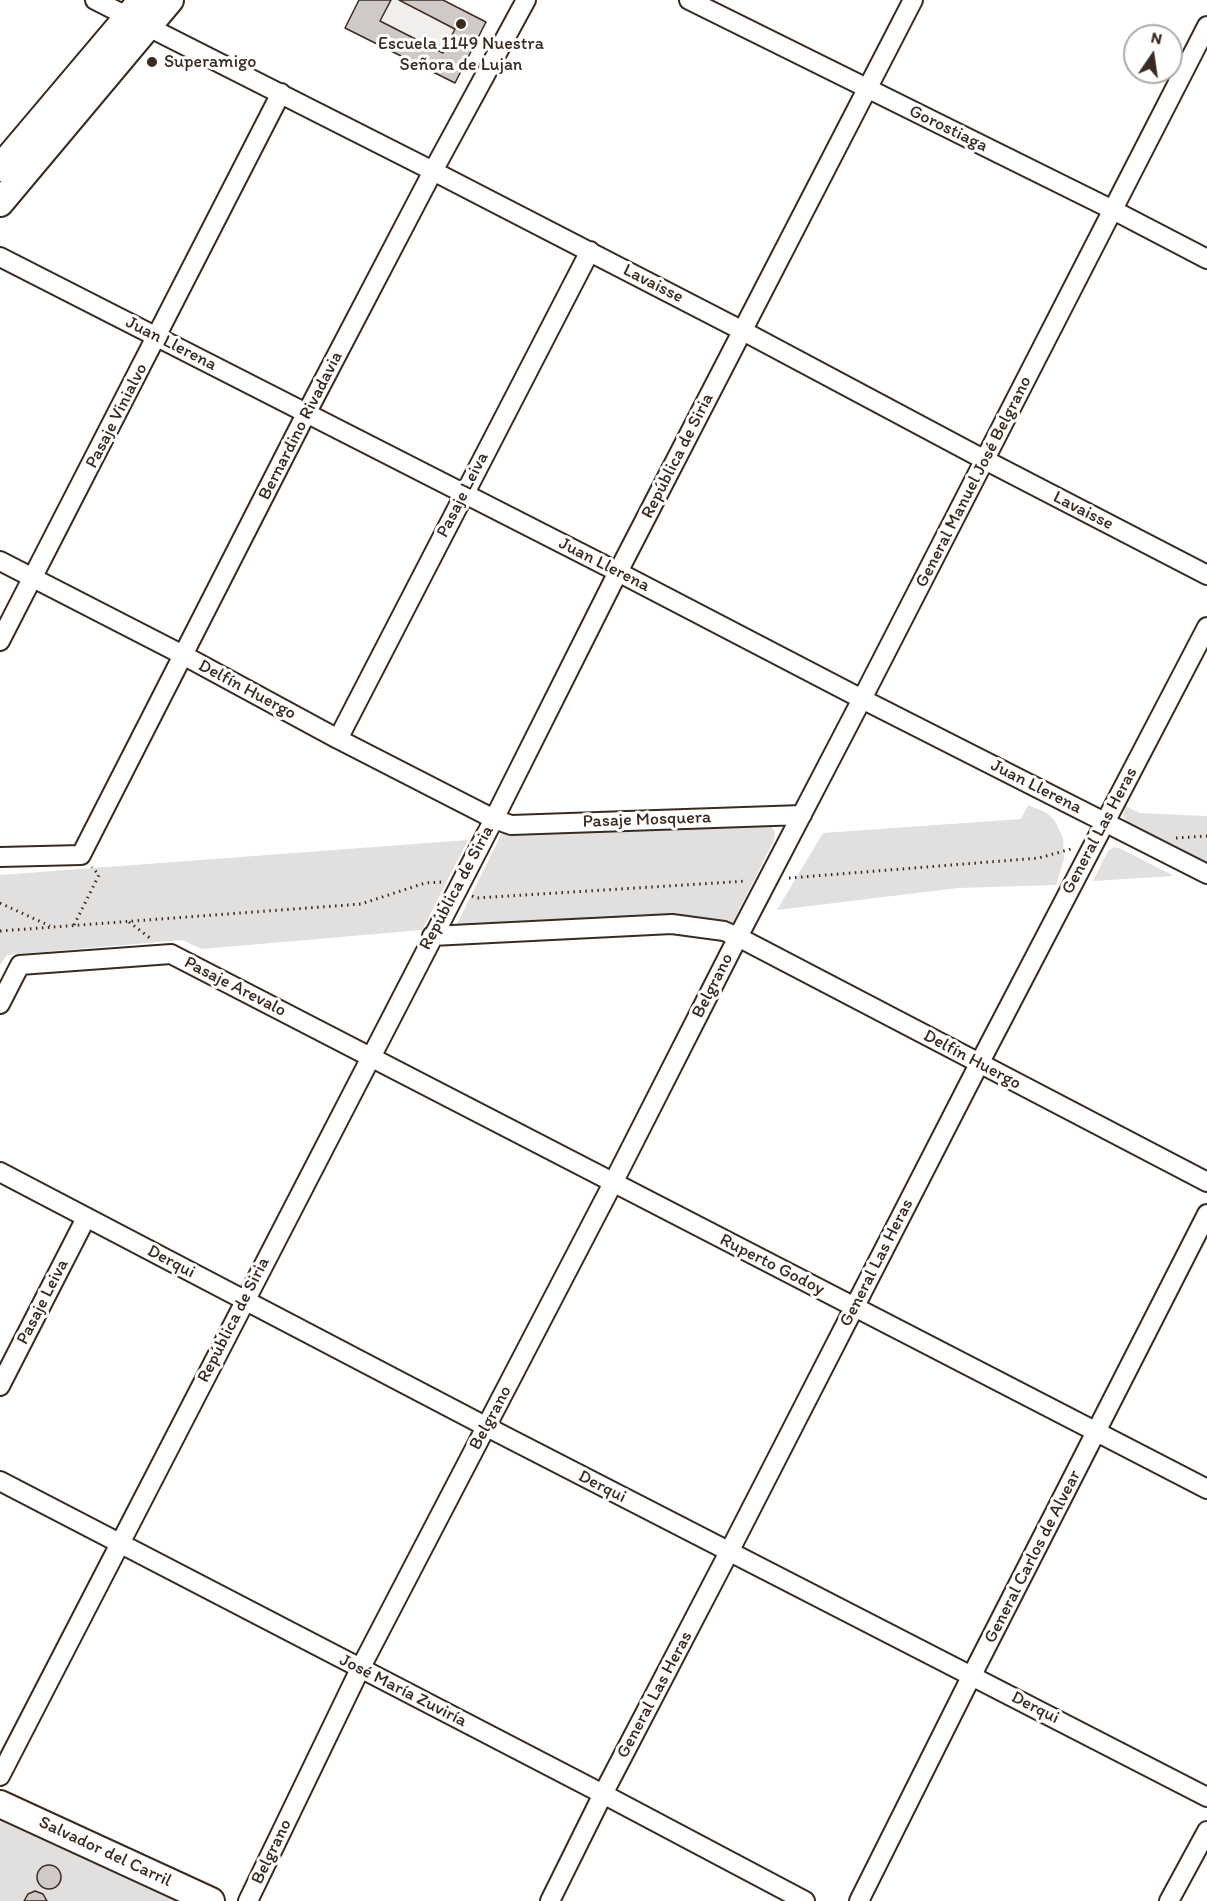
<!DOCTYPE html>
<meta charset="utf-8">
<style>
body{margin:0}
#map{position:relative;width:1207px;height:1901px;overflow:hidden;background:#fff;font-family:Itim,sans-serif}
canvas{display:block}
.north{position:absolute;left:1123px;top:24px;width:60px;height:60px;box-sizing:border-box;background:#fff;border:2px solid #b1aaa5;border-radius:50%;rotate:13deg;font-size:16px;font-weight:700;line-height:24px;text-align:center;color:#3b2a1e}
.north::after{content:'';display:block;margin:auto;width:21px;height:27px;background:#3b2a1e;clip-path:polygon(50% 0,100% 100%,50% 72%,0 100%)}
</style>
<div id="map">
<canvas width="1207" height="1901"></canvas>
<div class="north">N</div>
</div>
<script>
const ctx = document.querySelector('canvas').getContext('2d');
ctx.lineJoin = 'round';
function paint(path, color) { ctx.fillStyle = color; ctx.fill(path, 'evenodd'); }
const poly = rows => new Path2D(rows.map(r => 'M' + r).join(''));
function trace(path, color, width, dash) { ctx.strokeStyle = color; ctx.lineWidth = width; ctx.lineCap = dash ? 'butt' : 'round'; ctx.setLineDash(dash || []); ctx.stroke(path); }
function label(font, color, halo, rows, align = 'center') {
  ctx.font = font + ' Itim,sans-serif'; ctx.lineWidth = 6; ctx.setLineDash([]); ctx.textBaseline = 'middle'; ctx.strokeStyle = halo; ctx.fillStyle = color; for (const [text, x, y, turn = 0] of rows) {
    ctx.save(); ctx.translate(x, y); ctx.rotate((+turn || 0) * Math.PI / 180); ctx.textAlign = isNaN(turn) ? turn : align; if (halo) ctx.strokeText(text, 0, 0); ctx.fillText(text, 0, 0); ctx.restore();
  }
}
paint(poly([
 [359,0,443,0,486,22,455,83,345,28]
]), '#f1efee');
paint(poly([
 [1028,805,1047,813,1055,821,1063,838,1064,859,1056,885,958,888,777,910,823,833,1021,819],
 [1125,806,1140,813,1207,816,1207,862,1127,822,1123,816],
 [770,824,775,832,774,840,731,926,704,918,671,917,454,930,503,831],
 [468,840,422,930,202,949,182,940,7,955,0,965,0,875],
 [1114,847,1121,849,1174,876,1093,881,1108,851],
 [0,1819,178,1901,0,1901]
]), '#e2e0de');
const building = poly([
 [359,0,391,0,380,21,443,53,455,29,399,0,443,0,486,22,455,83,345,28,359,0],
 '37 1877a12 12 0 1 1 24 0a12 12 0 1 1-24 0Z',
 [35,1891,43,1894,47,1901,24,1901,28,1894,35,1891]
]);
paint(building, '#cfcac7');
trace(building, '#3b2a1e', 1.5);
const minor = poly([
 [95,0,433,171,743,331,985,460,1207,575],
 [689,0,1113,210,1207,259],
 [0,257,618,572,862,699,1207,874],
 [0,561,183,655,338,739,494,819,511,825,802,815],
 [0,641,281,93],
 [338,739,590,251],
 [0,857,81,855,306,414,433,171,526,0],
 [432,936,672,924,724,931,738,937,1207,1182],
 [0,1004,20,965,171,954,1207,1489],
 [0,1172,487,1427,1207,1797],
 [0,1386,86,1218],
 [0,1481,603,1794,805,1901],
 [0,1776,494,819,618,572,913,0],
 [248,1901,360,1669,613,1183,738,937,862,699,1207,26],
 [550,1901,603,1794,729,1552,979,1064,1207,627],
 [859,1901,972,1675,1207,1214],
 [1169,1901,1207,1831]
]);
const secondary = poly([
 [0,168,142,0],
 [0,203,170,0],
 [0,1804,211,1901]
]);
trace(minor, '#3b2a1e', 22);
trace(secondary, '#3b2a1e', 30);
trace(poly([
 [1176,838,1207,836],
 [789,878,1039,858,1071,849],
 [472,896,477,898,747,881],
 [0,903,50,926],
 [129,922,150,938],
 [74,925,99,875,92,867],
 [0,931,361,904,425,883,442,882]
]), '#3b2a1e', 3, [1.5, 4.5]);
trace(minor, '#fff', 18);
trace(secondary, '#fff', 26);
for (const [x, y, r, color] of [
 [461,24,6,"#3b2a1e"],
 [152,62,6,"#3b2a1e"]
]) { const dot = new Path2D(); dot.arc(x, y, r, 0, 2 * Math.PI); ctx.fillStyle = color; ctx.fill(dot); trace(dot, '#fff', 2); }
label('18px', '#3b2a1e', '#fff', [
 ["Escuela 1149 Nuestra",461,44],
 ["Señora de Lujan",461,65],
 ["Superamigo",164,62,"left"]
]);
label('18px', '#3b2a1e', '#fff', [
 ["Gorostiaga",948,129,26],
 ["Lavaisse",653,284,27],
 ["Juan Llerena",171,344,27],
 ["Pasaje Vinialvo",117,416,-63],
 ["Bernardino Rivadavia",301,426,-63],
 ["República de Siria",678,456,-63],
 ["General Manuel José Belgrano",974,482,-63],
 ["Pasaje Leiva",463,495,-63],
 ["Lavaisse",1083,511,27],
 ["Juan Llerena",604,565,27],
 ["Delfín Huergo",247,690,28],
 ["Juan Llerena",1036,787,27],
 ["Pasaje Mosquera",647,820,-2],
 ["General Las Heras",1100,831,-62],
 ["República de Siria",457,888,-62],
 ["Belgrano",713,986,-63],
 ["Pasaje Arevalo",235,987,27],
 ["Delfín Huergo",972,1060,28],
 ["Derqui",171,1262,28],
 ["General Las Heras",877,1263,-63],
 ["Ruperto Godoy",772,1265,27],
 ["Pasaje Leiva",43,1302,-63],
 ["República de Siria",234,1320,-63],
 ["Belgrano",491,1418,-62],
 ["Derqui",602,1487,27],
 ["General Carlos de Alvear",1033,1557,-63],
 ["José María Zuviría",403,1691,27],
 ["General Las Heras",655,1695,-62],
 ["Derqui",1035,1708,27],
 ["Salvador del Carril",105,1852,25],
 ["Belgrano",272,1852,-64]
]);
</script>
